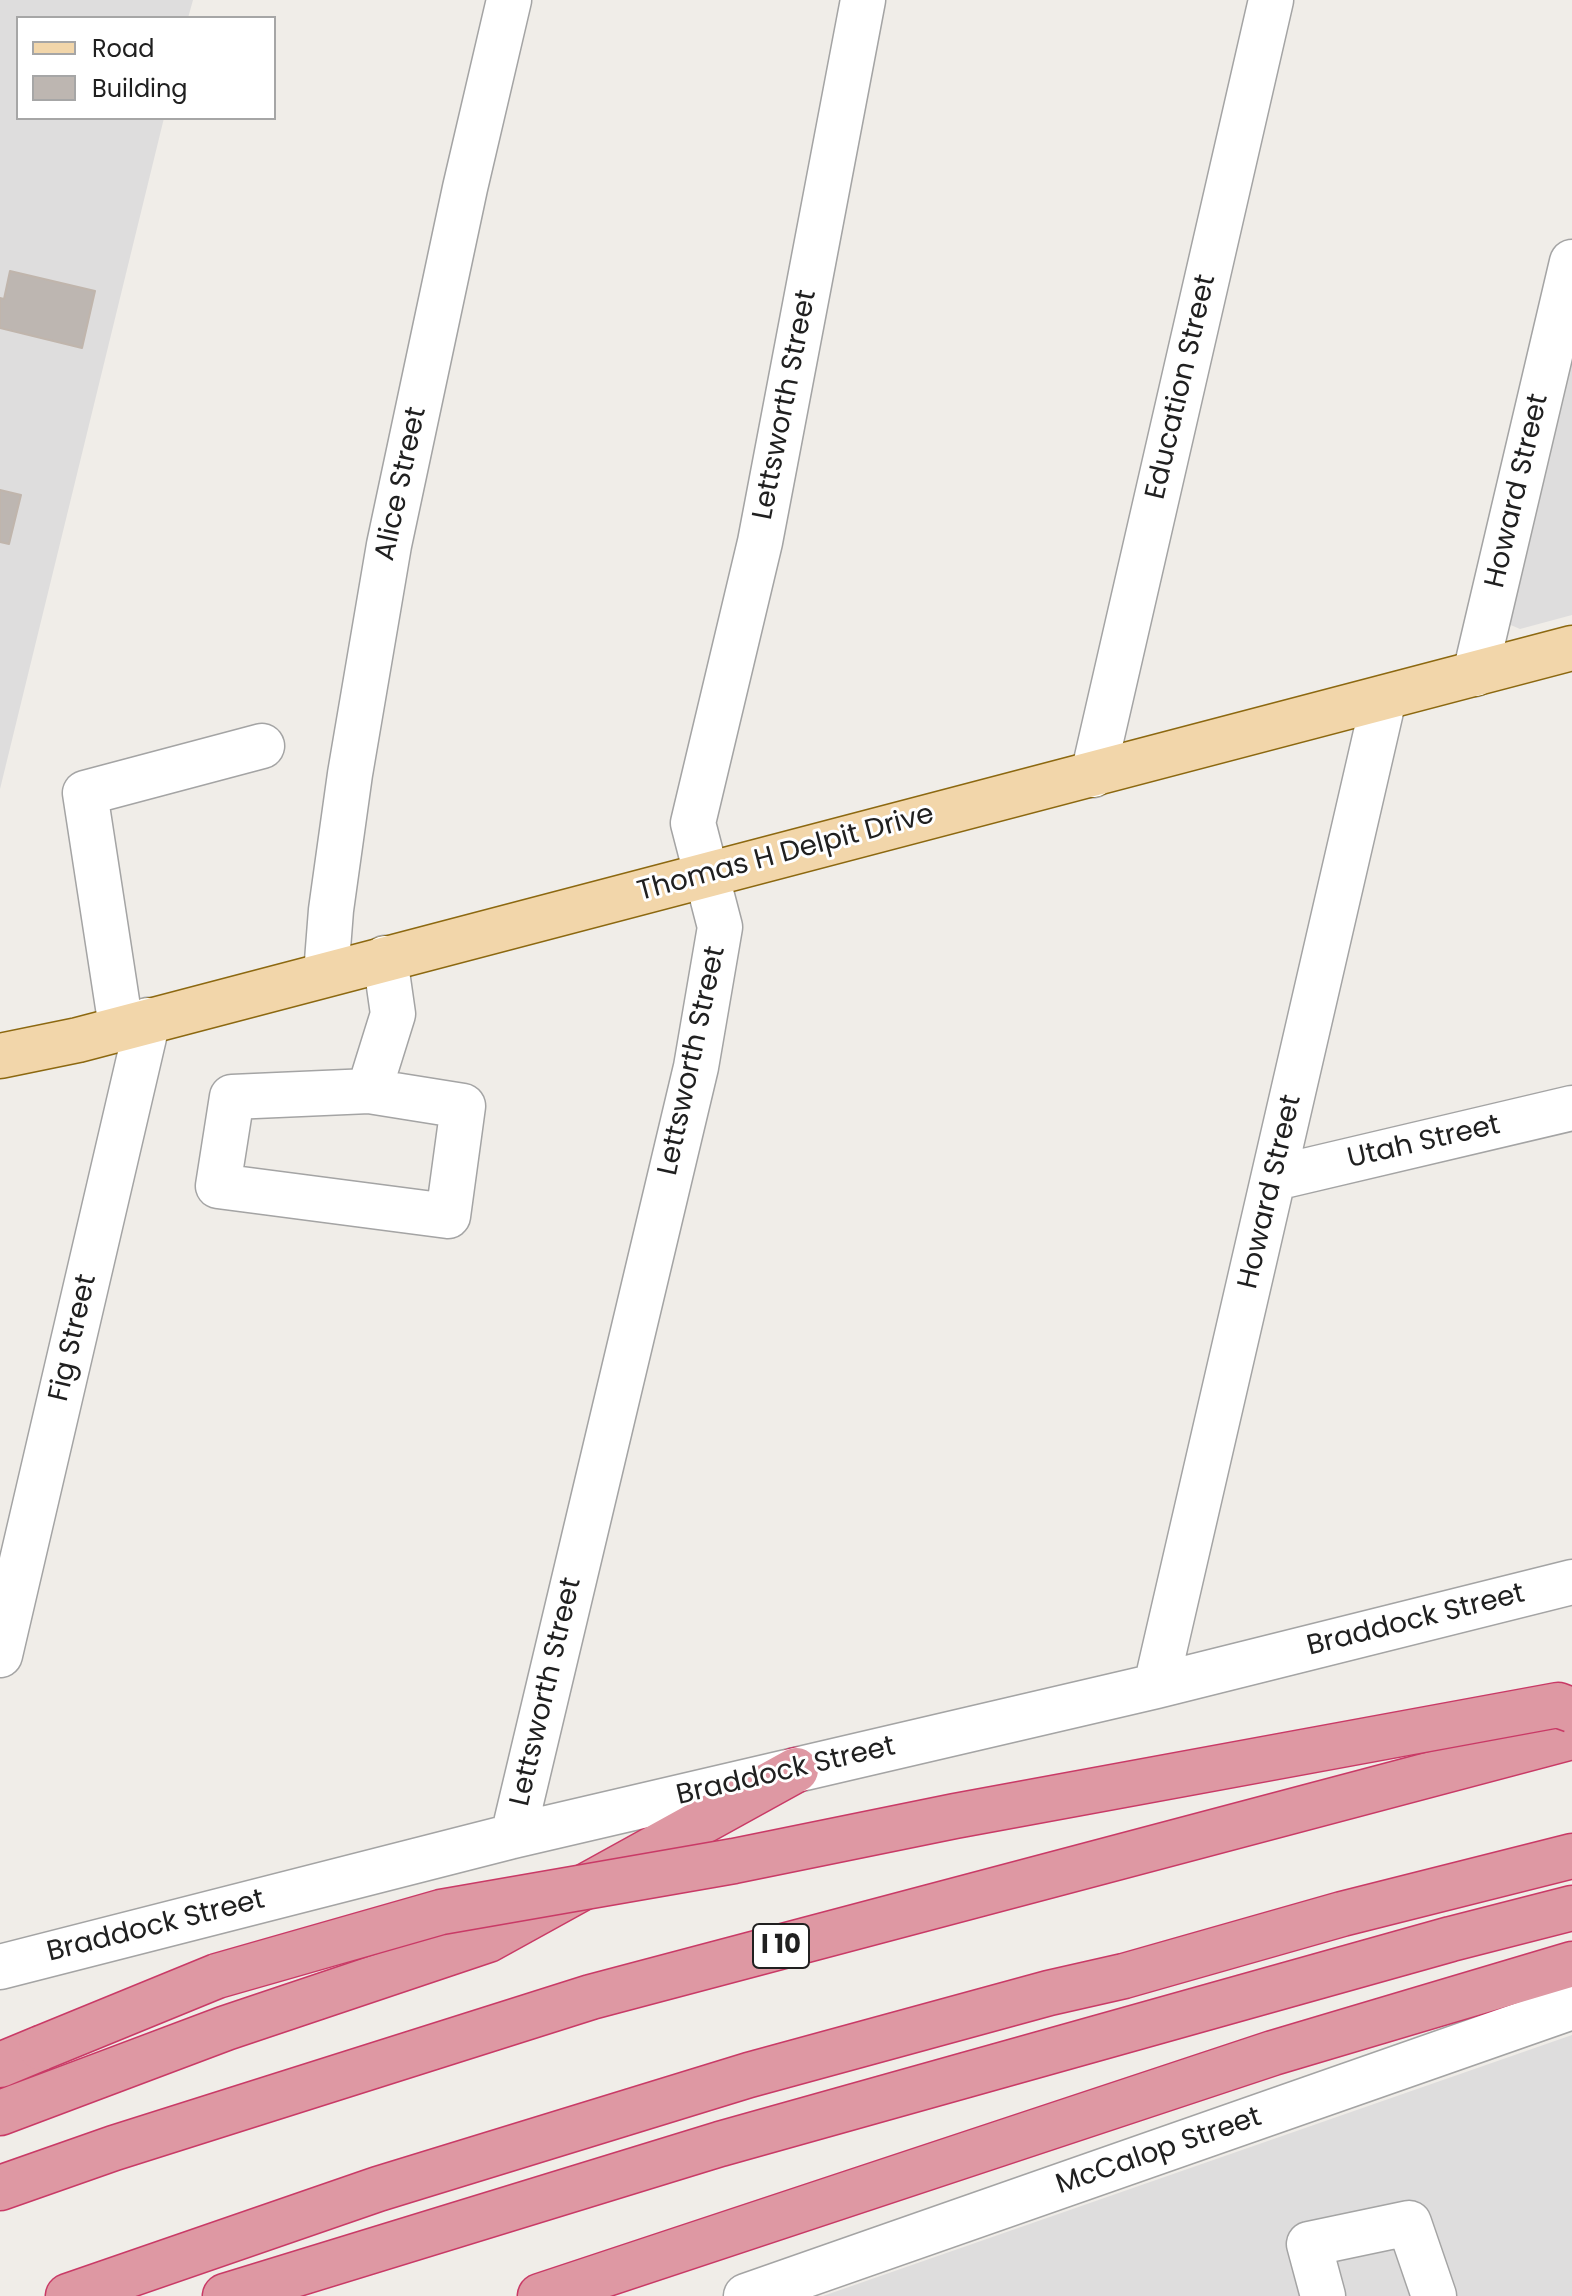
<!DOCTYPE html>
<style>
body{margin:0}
#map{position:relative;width:1572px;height:2296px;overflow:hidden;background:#f0ede8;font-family:Poppins,sans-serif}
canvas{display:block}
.legend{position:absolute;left:16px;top:16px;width:260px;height:104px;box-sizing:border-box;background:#fff;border:2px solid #a6a6a6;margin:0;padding:10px 14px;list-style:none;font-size:24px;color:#202020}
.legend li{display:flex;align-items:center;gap:16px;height:40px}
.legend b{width:40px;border:2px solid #a6a6a6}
</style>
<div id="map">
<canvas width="1572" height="2296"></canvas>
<ul class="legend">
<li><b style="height:10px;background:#f2d6aa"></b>Road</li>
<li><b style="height:22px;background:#bdb6b1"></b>Building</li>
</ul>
</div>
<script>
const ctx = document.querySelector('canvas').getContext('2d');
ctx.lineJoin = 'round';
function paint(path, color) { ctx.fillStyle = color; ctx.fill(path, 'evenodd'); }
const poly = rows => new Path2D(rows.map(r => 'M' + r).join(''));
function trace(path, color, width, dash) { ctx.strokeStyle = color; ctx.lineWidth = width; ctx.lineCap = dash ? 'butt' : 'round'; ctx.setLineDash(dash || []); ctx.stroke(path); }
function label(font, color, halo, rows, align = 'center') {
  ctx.font = font + ' Poppins,sans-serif'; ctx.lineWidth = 6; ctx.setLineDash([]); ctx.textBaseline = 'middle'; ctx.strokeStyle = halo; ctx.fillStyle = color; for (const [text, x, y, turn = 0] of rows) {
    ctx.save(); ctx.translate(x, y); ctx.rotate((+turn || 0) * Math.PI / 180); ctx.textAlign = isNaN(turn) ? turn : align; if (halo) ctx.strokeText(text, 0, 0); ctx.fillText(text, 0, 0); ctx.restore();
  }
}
paint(poly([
 [0,0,193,0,188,18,18,18,18,118,164,118,0,789],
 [1572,310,1572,615,1520,629,1506,623],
 [1572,2035,1572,2296,823,2296]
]), '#dedddd');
const building = poly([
 [10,271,95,291,82,348,0,328,0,298,4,299,10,271],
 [0,490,21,495,9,544,0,542,0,490]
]);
paint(building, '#bdb6b1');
trace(building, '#c0b5ac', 2);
const minor = poly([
 [1475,674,1572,262],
 [1093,775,1271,0],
 [326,974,331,910,350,774,389,545,465,188,509,0],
 [121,1027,85,793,262,746],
 [369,1091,463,1106,448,1216,218,1186,232,1097,369,1091,393,1014,385,958],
 [1275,1178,1572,1108],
 [0,1655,148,1020],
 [1156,1686,1384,698],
 [513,1836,696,1067,720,927,693,823,760,542,863,0],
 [0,1967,513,1836,1156,1686,1572,1582],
 [746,2296,1572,2007],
 [1323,2296,1309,2244,1409,2223,1434,2296]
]);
const major = poly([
 [0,1056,78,1040,1572,648]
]);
const highway = poly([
 [0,2065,41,2048],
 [0,2113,226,2028,488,1940,796,1770],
 [0,2188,114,2148,591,1997,1572,1737],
 [68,2296,378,2189,749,2075,1049,1993,1124,1976,1342,1914,1572,1856],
 [225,2296,720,2144,1451,1939,1572,1908],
 [540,2296,1273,2053,1572,1964]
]);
trace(minor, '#a4a4a4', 47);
trace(major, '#8c6810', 47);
trace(highway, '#c93a66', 47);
trace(minor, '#fff', 44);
trace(major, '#f2d6aa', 44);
trace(highway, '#de98a3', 44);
const highwayBridge = poly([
 [41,2048,217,1976,441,1912,734,1861,955,1816,1558,1705,1572,1710]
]);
trace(highwayBridge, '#c93a66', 47, []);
trace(highwayBridge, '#de98a3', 44);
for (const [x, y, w] of [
 [781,1946,56]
]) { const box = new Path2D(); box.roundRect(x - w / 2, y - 22, w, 44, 6); ctx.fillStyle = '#fff'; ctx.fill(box); trace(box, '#202020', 2); }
label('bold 26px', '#202020', null, [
 ["I 10",781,1946]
]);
label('28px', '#202020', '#fff', [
 ["Education Street",1182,387,-77],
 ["Lettsworth Street",786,405,-79],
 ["Alice Street",402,484,-78],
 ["Howard Street",1518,491,-77],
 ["Thomas H Delpit Drive",786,854,-15],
 ["Lettsworth Street",693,1061,-78],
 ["Utah Street",1424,1143,-13],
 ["Howard Street",1271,1192,-77],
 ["Fig Street",74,1338,-77],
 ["Braddock Street",1416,1621,-14],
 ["Lettsworth Street",547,1692,-77],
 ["Braddock Street",786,1772,-13],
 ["Braddock Street",156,1927,-14],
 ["McCalop Street",1159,2152,-19]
]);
</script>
